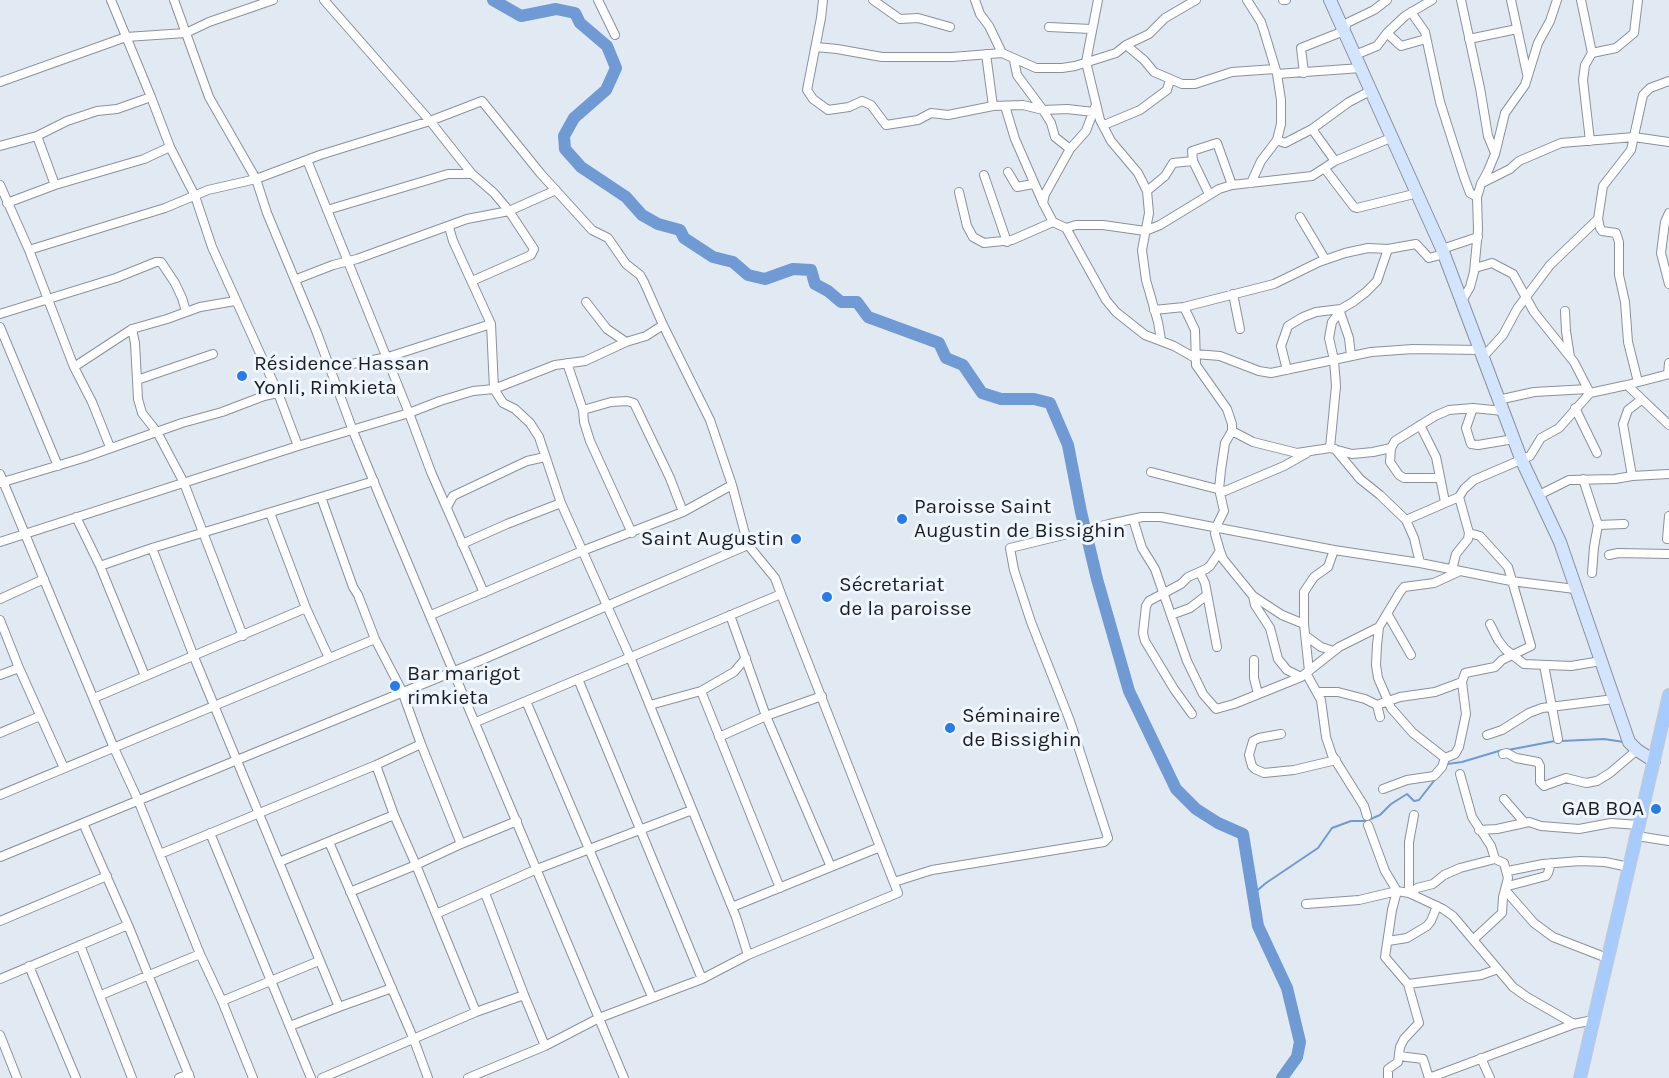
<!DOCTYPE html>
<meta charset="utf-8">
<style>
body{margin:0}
canvas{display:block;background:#e1e9f3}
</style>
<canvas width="1669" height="1078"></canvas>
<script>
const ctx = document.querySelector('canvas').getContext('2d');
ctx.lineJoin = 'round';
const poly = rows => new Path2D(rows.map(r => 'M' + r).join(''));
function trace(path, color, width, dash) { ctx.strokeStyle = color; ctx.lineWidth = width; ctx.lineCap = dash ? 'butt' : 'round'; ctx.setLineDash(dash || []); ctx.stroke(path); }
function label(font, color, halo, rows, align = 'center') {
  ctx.font = font + ' Karla,sans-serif'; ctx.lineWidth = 6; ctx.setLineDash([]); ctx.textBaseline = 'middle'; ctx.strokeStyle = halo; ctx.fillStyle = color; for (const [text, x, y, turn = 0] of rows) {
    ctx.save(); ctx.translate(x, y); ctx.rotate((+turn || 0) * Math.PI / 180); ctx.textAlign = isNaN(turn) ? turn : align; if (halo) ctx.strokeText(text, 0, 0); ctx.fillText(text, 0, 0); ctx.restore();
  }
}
trace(poly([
 [1561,741,1604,739,1624,742],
 [1508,750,1555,741],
 [1447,764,1462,762,1502,750],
 [1253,894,1266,883,1318,848,1332,828,1351,821,1366,821,1380,815,1391,804,1407,794,1414,801,1419,800,1437,777]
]), '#709ad4', 2);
trace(poly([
 [493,0,521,16,556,9,575,13,580,23,607,46,616,68,606,90,574,118,564,136,565,149,581,167,626,197,642,215,658,224,680,230,684,238,713,257,733,262,748,275,765,279,793,269,811,270,815,284,828,291,841,302,857,302,868,317,939,343,946,358,963,365,982,393,1001,399,1034,399,1050,403,1068,445,1081,512,1097,579,1129,691,1176,789,1196,809,1218,823,1243,834,1258,926,1287,988,1300,1042,1297,1057,1282,1078]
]), '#709ad4', 12);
const street = poly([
 [111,0,151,97,170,147,195,196,212,247,278,393,298,446],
 [174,0,209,97,256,179,267,213,317,333,353,431,380,497,624,1078],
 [324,0,430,121,472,174],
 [598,0,615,35],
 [823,0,821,18,807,90,813,99,828,110,849,107,862,101,871,105,886,125,918,120,931,113,948,115,993,106,1023,105,1043,110,1067,109,1094,112],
 [873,0,900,19,918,18,950,27],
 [975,0,980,14,989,26,1002,53],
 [1098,0,1086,62,1100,120,1111,141,1138,173,1147,191,1149,213,1142,250,1146,280,1158,322,1161,340],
 [1247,0,1261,22,1264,31,1277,74,1281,100,1281,124,1277,140,1261,161,1251,183],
 [1283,0,1286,0],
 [1461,0,1480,88,1488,136,1495,153],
 [1511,0,1527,74],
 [1581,0,1592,53],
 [1411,12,1425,32,1440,102,1464,177,1470,193,1477,197],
 [1049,27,1091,29],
 [1387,33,1401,46,1426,39],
 [1469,39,1517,29],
 [1126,45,1144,60,1154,72,1182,84,1195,84,1232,72,1275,69],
 [816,47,837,49,882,57,952,57,1002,53,1036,68,1062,68,1075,66,1116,53,1126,45,1149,34,1165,18,1196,0],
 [986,54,993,106],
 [1355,55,1377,46,1387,33,1405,16,1432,0],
 [1014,60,1017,75,1043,110,1051,123,1055,137,1070,149],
 [1304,73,1301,48,1344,31,1347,23,1374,10,1387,0],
 [1277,74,1361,68],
 [0,82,126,37,186,33,209,22,273,0],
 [1005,106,1015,139,1043,203,1053,222,1066,228,1106,300,1116,312,1145,335,1174,346,1195,358],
 [1104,125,1140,110,1167,90,1170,80],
 [1312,129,1335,161],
 [37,136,55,185],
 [1277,140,1285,143,1312,129,1349,102,1372,90],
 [1590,141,1583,80,1585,65,1592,53,1616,48,1634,33,1638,0],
 [0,146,37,136,67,121,97,111,117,109,151,97],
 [307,160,409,413,440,401,473,391,494,389,555,365,585,361,626,342,646,336,663,325],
 [1193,161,1192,151,1217,143,1232,185],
 [1325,169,1354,207,1357,208,1418,193],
 [1008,172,1017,187,1033,184],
 [984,175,1007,242],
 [1482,183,1510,169,1519,161,1561,143,1634,137,1669,142],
 [0,185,29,250,74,367,92,402,110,447],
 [1147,191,1165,176,1173,163,1193,161,1209,194],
 [959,192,967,226,973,237,984,243,1012,240,1053,222],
 [7,203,55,185,144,159,170,147],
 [1043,203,1045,194,1070,149,1086,131,1095,107],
 [327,210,448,174,472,174,494,193,509,211,534,249,531,255,472,281],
 [1669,213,1665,222,1661,253,1669,284],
 [1300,217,1325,259],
 [1598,219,1600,228,1602,231,1616,233,1619,242,1619,275,1625,302,1628,342,1638,382],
 [449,227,453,241,491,324,494,389,503,403,515,409,530,423,539,437,561,503,630,657,736,917,748,955],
 [1066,228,1076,225,1103,225,1145,231,1160,225,1219,189,1232,185,1312,176,1335,161,1393,137],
 [1442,249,1478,237],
 [29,250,165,208,208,190,256,179,320,155,430,121,482,101,541,174,592,230,608,238,626,264,640,275,644,282,663,325,710,420,732,485,748,545,775,578,781,594,898,893,748,955,702,979,599,1018,545,1046,468,1078],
 [1475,268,1492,263,1513,274,1534,312,1574,362,1590,393],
 [297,279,333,265,357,259,467,219,509,211,556,190],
 [1233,294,1240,329],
 [1462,301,1470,287,1474,272,1478,230,1477,197,1481,184,1488,171,1495,154,1505,113,1525,85,1538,43,1550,21,1557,0],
 [586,302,607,329,626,342],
 [1184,307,1195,330,1196,365,1227,409,1232,424,1232,431,1225,443,1221,470,1219,489,1224,511,1216,527,1215,534,1220,551,1210,566,1206,569,1188,577,1181,584,1149,601,1146,606,1143,633,1145,641,1174,689,1192,714],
 [1341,309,1340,312,1349,338,1351,356],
 [1154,310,1184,307,1274,284,1319,262,1345,253,1368,248,1388,249,1416,244,1429,258,1444,254],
 [1565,311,1566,331,1570,357],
 [0,314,116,278,156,262,161,262,175,283,182,298,186,311],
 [0,327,58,466],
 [132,329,135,343,138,399,142,413,157,432,184,483,243,636],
 [1195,354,1220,356,1259,371,1271,373,1371,352,1413,349,1481,350],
 [1483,357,1503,335,1517,309,1550,265,1598,219,1603,186,1631,150,1643,95,1650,88,1669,81],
 [567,363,583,410,584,422,590,441,632,533],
 [74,367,132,329,167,319,200,307,235,301],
 [331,368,388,357,491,324],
 [1287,370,1281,346,1288,326,1303,317,1316,312,1341,309,1353,302,1366,292,1377,281,1388,249],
 [1668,374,1669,363],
 [137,380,213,354],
 [1627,385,1669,425],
 [1498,400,1534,392,1588,389],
 [1473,408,1466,428,1471,444,1478,445,1514,439],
 [1575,408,1597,453],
 [583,410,611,402,627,401,634,403,670,478,683,512],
 [1420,425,1436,457,1445,502],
 [1232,431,1253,442,1297,453,1330,448,1352,454,1373,452,1391,448],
 [1330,448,1336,386,1334,360,1329,338,1332,322,1340,312],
 [1335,449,1360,479,1380,495,1406,520,1414,538,1420,563],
 [1151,472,1225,491,1284,466,1307,453],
 [0,474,114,748,138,800,200,954,222,1001,253,1078],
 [1632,476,1623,424,1628,410,1641,400],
 [1439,478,1404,478,1399,475,1390,462,1391,448,1395,441,1435,416,1449,410,1473,408,1503,411],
 [1583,479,1598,525,1594,547,1592,573],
 [0,483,83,458,182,423,222,412,264,396,278,393],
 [1539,495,1569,480,1615,479,1632,476,1669,474],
 [447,507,453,496,457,494,527,461,545,457],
 [270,513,306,608,329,658],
 [76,517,100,566,145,676],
 [1133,519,1142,548,1155,569,1187,661,1203,694,1216,709,1234,704,1301,677,1339,647,1379,627],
 [1406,520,1459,497,1464,489,1474,480,1530,456,1541,438,1559,428,1590,393,1627,385,1669,374],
 [1598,525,1624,524],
 [1667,539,1669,516],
 [0,542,298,446,409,413,431,472,484,593],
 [462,544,507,524,561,503],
 [152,548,194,657,339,1007,392,988],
 [1220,551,1223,559,1253,596,1282,615,1304,624],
 [1609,555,1618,553,1669,554],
 [100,566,152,548,374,481],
 [1452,570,1456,554,1468,539,1469,533,1459,497],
 [1200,573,1205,583,1217,647],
 [1253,596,1255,605,1270,628,1278,659,1287,670,1301,677],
 [0,599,44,579],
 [431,615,582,551,683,512,732,485],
 [730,615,766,716,831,867],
 [1171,615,1190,608,1207,595],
 [1388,615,1411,655],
 [0,620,19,668,64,768],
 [1490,624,1498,640,1505,649,1524,664,1571,666,1601,661],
 [1306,636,1321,647,1334,651],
 [1254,660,1254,678,1258,694],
 [1544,665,1558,739],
 [1309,671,1304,624,1304,592,1314,577,1328,567,1334,550],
 [1306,673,1321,700,1326,737,1332,755,1364,806,1367,816],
 [0,675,19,668],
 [578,679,702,979],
 [701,691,734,672,746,658],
 [1318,692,1338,692,1365,699,1377,705,1400,697,1435,692,1462,682],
 [94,698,306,608],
 [526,701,652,997],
 [650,705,701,691,780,888],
 [1377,705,1380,717],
 [476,722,781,594],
 [0,733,40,716],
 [1281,734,1259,738,1253,741,1249,755,1252,766,1255,769,1264,773,1294,770,1336,760],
 [1487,735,1502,730,1529,713,1542,708,1614,699],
 [719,737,766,716,822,696],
 [421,744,461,844],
 [1503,754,1507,753,1516,758,1538,762,1540,766,1540,782,1544,786,1566,778,1586,783,1597,781,1610,773,1637,750],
 [1445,758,1413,733,1391,708,1378,678,1376,665,1377,645,1379,627,1400,592,1404,587,1434,583,1458,572],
 [376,765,394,815,416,865,461,844,517,821],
 [1460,774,1472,817,1491,846,1495,859],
 [1383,789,1407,780,1434,776,1442,767,1445,758,1455,754,1459,747,1466,714,1462,682,1465,673,1495,667,1502,660,1531,646,1508,567,1480,536,1469,533],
 [0,795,375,639],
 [1504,799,1524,822],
 [83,823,128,925,190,1078],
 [1368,825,1385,871,1397,891,1392,910,1385,957,1408,984,1419,1023,1404,1039,1400,1047,1398,1062,1388,1069,1388,1078],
 [1479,830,1497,829,1529,822,1541,826,1579,829,1611,823,1639,825],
 [210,833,311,1078],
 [1637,836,1669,841],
 [329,842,414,1040,428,1078],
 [160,854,376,765,421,744,402,691,375,639,358,595,353,587,321,497],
 [0,857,484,659,748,545],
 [279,862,394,815],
 [1508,871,1543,864,1580,861,1605,862,1629,867],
 [894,882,932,870,1104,842,1108,838,1070,721,1031,622,1014,570,1010,548,1109,524,1142,517,1161,517,1334,550,1420,563,1511,581,1575,589],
 [1508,886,1546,876,1548,873,1551,863],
 [1506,891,1534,923,1553,937,1607,958],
 [350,892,416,865,476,1012],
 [485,893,524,995,545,1046],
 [1409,893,1409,842,1414,815],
 [1411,894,1417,888,1433,884,1444,875,1460,868,1495,859,1504,863,1508,878,1503,897,1502,913,1474,939],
 [1306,904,1359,900,1397,891,1409,893,1443,909,1453,916,1513,987,1527,997,1574,1024],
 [732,907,880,847],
 [436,914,537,869,692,810],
 [0,921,107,876],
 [1388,941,1407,938,1427,926,1431,921,1437,906],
 [80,945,132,1078],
 [29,966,76,1078],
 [0,979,128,925],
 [1408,984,1481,975,1498,969],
 [101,995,200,954],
 [222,1001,319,961],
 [290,1026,339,1007],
 [0,1035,17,1078],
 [1399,1056,1423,1059,1429,1078],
 [1481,1058,1490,1078],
 [179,1078,189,1074],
 [322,1078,476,1012,524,995],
 [1429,1078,1574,1024,1593,1020]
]);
const secondary = poly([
 [1330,0,1442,249,1522,461,1560,542,1629,742,1637,750,1654,761]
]);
const primary = poly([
 [1580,1078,1669,695]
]);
trace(street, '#8b919b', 10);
trace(secondary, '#8b919b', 14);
trace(primary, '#c8c9ca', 14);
trace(street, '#fff', 8);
trace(secondary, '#d3e5fe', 12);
trace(primary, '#a7cbfd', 12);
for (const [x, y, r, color] of [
 [242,376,6,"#297ce7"],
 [902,519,6,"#297ce7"],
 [796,539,6,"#297ce7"],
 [827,597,6,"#297ce7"],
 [395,686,6,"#297ce7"],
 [950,728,6,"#297ce7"],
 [1656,809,6,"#297ce7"]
]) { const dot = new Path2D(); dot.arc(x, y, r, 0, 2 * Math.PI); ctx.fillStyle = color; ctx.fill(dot); trace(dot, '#f0f6fe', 2); }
label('21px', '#1b1e21', '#f0f6fe', [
 ["Résidence Hassan",254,364],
 ["Yonli, Rimkieta",254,388],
 ["Paroisse Saint",914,507],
 ["Augustin de Bissighin",914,531],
 ["Saint Augustin",784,539,"right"],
 ["Sécretariat",839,585],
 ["de la paroisse",839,609],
 ["Bar marigot",407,674],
 ["rimkieta",407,698],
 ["Séminaire",962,716],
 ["de Bissighin",962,740],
 ["GAB BOA",1644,809,"right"]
], 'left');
</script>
